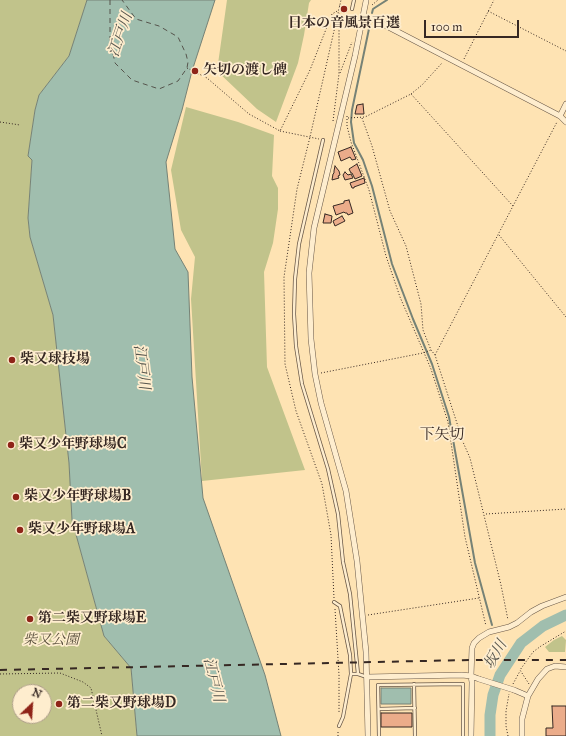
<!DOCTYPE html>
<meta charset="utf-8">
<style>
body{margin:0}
#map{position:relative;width:566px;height:736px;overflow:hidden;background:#fee3b3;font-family:"IM FELL Great Primer",serif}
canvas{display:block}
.north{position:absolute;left:12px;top:684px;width:40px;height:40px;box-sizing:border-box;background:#feedce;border:1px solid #ae9e8a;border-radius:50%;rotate:25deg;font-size:11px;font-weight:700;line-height:16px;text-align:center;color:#362823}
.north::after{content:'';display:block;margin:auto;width:14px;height:18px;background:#8f2418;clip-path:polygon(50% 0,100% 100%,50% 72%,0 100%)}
.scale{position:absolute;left:424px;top:20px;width:95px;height:18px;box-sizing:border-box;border:2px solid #362823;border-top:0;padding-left:5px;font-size:12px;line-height:14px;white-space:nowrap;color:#362823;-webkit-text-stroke:3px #feedce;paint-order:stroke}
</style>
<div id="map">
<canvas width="566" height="736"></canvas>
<div class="north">N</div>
<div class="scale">100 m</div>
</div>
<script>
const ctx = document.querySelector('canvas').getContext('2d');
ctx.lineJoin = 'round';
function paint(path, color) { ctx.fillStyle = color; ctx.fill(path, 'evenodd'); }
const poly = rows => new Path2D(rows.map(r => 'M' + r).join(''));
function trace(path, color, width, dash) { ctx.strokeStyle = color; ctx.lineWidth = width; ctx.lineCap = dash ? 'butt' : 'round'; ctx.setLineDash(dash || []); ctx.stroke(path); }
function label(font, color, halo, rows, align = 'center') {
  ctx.font = font + ' "IM FELL Great Primer","Noto Serif JP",serif'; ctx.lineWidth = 3.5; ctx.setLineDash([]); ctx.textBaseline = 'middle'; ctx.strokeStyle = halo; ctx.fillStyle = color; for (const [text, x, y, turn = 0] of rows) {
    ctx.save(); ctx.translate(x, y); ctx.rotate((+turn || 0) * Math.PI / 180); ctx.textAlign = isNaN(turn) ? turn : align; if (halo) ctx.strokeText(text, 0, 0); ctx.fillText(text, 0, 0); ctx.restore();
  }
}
paint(poly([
 [0,0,87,0,69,56,39,95,35,110,28,156,32,160,28,218,30,237,53,315,69,463,72,520,104,636,131,668,137,736,0,736],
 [20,692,44,692,44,716,20,716],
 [227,0,311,0,309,3,304,35,298,63,276,122,257,109,217,71],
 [186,107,238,122,274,135,272,176,278,188,278,209,273,243,264,272,267,367,305,470,202,481,191,299,195,257,181,230,171,170],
 [562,636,566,640,565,652,549,652,545,647,554,640]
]), '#c1c38b');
const water = poly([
 [87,0,215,0,192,71,182,110,166,162,175,249,188,272,192,377,203,498,265,675,281,736,137,736,131,668,104,636,72,520,69,463,53,315,30,237,28,218,32,160,28,156,35,110,39,95,69,56,87,0],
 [381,688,411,688,411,704,381,704,381,688]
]);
paint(water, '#a0beae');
trace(water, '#768276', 1);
trace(poly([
 [372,13,373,9,376,7,387,0],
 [370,24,352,110,351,122,354,143,363,160,372,186,392,264,413,319,432,364,449,417,475,563,492,625]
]), '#768276', 2);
trace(poly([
 [490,736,490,715,493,695,500,675,521,643,543,626,566,615]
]), '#a0beae', 11);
trace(poly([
 [110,0,110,39,115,63,132,80,159,89,178,81,187,68,188,62,186,54,178,37,159,26,136,19,122,0]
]), '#56554d', 1, [5, 4]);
const building = poly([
 [363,104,364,114,355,114,357,105,363,104],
 [351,147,356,159,352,160,350,157,341,161,338,152,351,147],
 [357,164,362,176,355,179,352,173,351,173,349,169,357,164],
 [335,166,339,171,340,175,338,176,339,178,332,180,333,174,334,173,334,171,335,166],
 [345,172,348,175,351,174,353,178,345,180,343,175,345,172],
 [364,178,365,183,354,187,354,188,352,188,350,183,364,178],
 [349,200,353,213,348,215,347,213,345,213,344,212,336,215,333,206,344,203,344,201,349,200],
 [325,214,332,216,331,223,323,223,325,214],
 [342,216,345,221,335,226,333,221,342,216],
 [552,706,566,706,566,736,546,736,546,728,553,728,552,706],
 [381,713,412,713,412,727,381,727,381,713]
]);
paint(building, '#ebac8a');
trace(building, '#362823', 1);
const service = poly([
 [352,9,354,0],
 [323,140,299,244,295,279,294,314,296,346,302,384,328,469,338,514,343,562,350,594,358,674,351,674],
 [334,602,340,606,350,655,351,674,343,717,339,726],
 [358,674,367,677],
 [414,684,415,736],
 [379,709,415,708],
 [379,736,378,685,463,684,463,736]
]);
const minor = poly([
 [366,1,355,56,314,228,309,273,311,339,315,374,321,403,346,491,357,561,366,652,368,736],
 [363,16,373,19,560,116,566,122],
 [560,116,566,104],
 [367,677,462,675,471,676,479,679],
 [514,690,528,696,538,679,547,669,555,666,566,667],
 [471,736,472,682,471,676,472,648,474,643,479,638,489,632,509,627,517,623,531,612,542,606,566,597],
 [522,736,522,719,528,696]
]);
trace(service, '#685747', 4);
trace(minor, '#685747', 6);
trace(poly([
 [372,5,378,0],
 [339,6,348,8],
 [488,11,566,51],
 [464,59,494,0],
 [187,68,207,78,249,114,280,131,310,70,332,14,339,10],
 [340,73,352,42],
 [411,94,422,85,442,63],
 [347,116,347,126,351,142,369,190,386,256,400,297,431,369,448,422,465,537,486,626],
 [348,118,365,117,411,94,513,206],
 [362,118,372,146,390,211,406,246,421,304,423,330,431,350,435,355,463,442,470,458,501,585,508,620],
 [333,121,339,74,339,13],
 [0,122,20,125],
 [280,131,319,139],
 [499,235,566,317],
 [435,355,557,122],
 [321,373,423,353,431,350],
 [486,514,566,509],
 [334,598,331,535,322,484,296,411,285,364,284,277,297,189,310,137,341,0],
 [335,609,339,675,339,713],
 [368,615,479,598],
 [0,674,60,673,83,682,91,688,102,736],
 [513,684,520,671],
 [529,684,520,670,533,652,541,646,566,631],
 [338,736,338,731],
 [508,736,506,726,506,711,509,694]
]), '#362823', 1, [1, 2]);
trace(service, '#feedce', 2.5);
trace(minor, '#feedce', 5);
trace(poly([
 [0,670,469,660,566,660]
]), '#362823', 2, [7, 7]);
const minorBridge = poly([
 [479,679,514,690]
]);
trace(minorBridge, '#685747', 6, []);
trace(minorBridge, '#feedce', 5);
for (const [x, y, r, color] of [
 [344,9,4,"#8f2418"],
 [195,71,4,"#8f2418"],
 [12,360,4,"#8f2418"],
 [11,445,4,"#8f2418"],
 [16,497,4,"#8f2418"],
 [20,530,4,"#8f2418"],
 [30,619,4,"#8f2418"],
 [59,704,4,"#8f2418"]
]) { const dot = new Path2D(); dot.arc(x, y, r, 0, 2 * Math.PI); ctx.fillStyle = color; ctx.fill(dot); trace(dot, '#feedce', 1.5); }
label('bold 14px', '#362823', '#feedce', [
 ["日本の音風景百選",344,24,"center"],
 ["矢切の渡し碑",203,71],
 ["柴又球技場",20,360],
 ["柴又少年野球場C",19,445],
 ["柴又少年野球場B",24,497],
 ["柴又少年野球場A",28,530],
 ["第二柴又野球場E",38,619],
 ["第二柴又野球場D",67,704]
], 'left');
label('italic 14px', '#594f3d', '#feedce', [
 ["柴又公園",51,641]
]);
label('italic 15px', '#56554d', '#feedce', [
 ["江戸川",121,35,-71],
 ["江戸川",141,367,83],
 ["坂川",496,655,-60],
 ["江戸川",213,680,76]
]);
label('15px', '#362823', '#feedce', [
 ["下矢切",442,435]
]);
</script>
